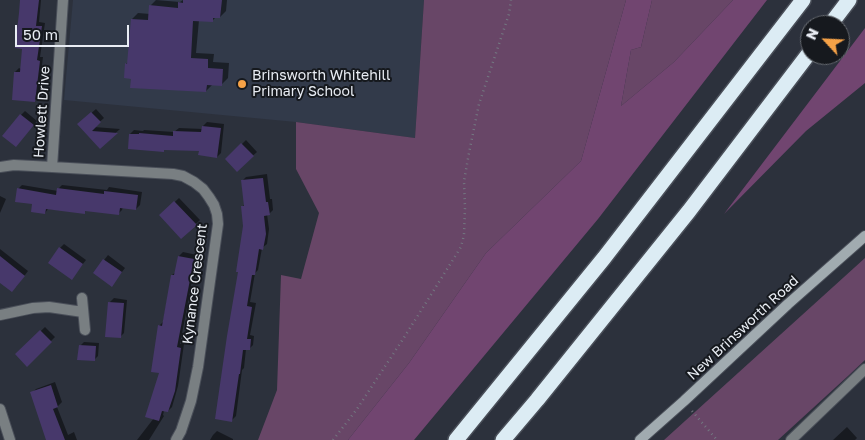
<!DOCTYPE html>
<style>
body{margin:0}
#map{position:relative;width:865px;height:440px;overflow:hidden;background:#2c313c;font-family:"Golos Text",sans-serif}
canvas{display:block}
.north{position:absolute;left:800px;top:15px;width:50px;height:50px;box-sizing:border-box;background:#16191e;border:1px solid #6a6e74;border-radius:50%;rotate:295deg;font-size:14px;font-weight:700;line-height:20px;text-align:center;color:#e9edf4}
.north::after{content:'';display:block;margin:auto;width:18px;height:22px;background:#f6a247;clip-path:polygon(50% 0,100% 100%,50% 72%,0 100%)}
.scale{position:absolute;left:15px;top:25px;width:114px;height:22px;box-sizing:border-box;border:2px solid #e9edf4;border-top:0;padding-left:6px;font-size:15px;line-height:18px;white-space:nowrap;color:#e9edf4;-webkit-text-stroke:4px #16191e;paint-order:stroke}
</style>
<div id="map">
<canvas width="865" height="440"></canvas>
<div class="north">N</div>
<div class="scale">50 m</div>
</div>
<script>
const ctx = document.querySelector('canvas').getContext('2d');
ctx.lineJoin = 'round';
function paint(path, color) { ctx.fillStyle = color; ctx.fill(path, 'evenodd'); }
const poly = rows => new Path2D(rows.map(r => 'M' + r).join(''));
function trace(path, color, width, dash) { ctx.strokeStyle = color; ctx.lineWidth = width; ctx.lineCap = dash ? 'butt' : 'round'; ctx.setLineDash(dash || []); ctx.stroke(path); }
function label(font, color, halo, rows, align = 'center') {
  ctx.font = font + ' "Golos Text",sans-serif'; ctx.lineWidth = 4; ctx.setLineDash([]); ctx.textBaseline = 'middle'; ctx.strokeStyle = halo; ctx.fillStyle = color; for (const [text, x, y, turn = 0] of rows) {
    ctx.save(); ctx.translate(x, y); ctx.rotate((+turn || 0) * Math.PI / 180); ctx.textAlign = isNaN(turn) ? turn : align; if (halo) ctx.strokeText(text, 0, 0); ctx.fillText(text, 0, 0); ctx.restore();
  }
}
paint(poly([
 [73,0,424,0,415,138,296,122,64,100]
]), '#323a4a');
paint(poly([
 [424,0,626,0,581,161,486,253,409,363,348,440,258,440,277,390,281,275,301,279,319,213,296,169,296,122,415,138],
 [652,0,733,0,674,62,621,106,631,50,641,47],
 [865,258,865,360,848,376,778,440,664,440]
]), '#684667');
paint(poly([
 [626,0,652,0,641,47,631,50,621,106,674,62,733,0,767,0,598,219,414,440,348,440,409,363,486,253,581,161],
 [865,28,865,83,806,131,724,214]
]), '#714570');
paint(poly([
 [21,0,41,0,39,22,45,23,40,57,43,57,38,97,34,101,15,72,19,68,21,69,24,48],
 [156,0,180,2,183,0,227,0,226,11,220,17,217,16,212,21,199,20,196,53,214,54,213,62,229,63,228,78,222,84,212,85,206,91,132,78,126,64,128,62,132,19,138,13,150,14,150,6],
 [96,109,104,118,94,127,120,129,100,147,79,124],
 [25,111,37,121,20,141,21,115],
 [207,122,224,124,221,153,217,157,200,150,130,134,134,130,143,131,144,130,174,132,179,128,203,129,203,126],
 [246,140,257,152,237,170,227,159],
 [267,174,270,199,272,199,273,210,269,214,267,214,269,229,267,244,262,248,258,270,255,273,250,302,256,303,250,335,254,336,253,345,249,349,246,349,244,368,242,370,236,416,232,420,239,271,245,226,242,207,245,204,242,181,246,177],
 [22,185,58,191,58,189,62,185,107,190,109,187,142,192,140,205,136,209,123,207,122,210,118,214,87,210,84,212,48,209,45,213,18,189],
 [0,196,6,199,0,213],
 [179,198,200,220,181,238,161,215],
 [64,244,86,260,75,274,60,248],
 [0,249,28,271,16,287,0,281],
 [183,252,197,255,180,344,184,344,178,386,172,407,168,411,164,411,163,415,164,416,149,440,137,440,154,418,160,372,159,326,163,322,172,275,176,272,179,256],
 [108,255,125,268,112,285,94,273],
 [114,298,127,300,124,333,120,337,110,302],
 [45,327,55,337,27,365,17,354],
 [84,342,99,343,98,356,94,360,80,346],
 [55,382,62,402,57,407,68,435,74,432,77,440,47,440,32,393,36,389],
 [847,427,857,438,855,440,833,440],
 [217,431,233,439,233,440,210,440,213,435]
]), '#0007');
paint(poly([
 [20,0,39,0,36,26,42,26,37,60,40,61,35,102,12,100,14,72,20,72,22,49,15,48,19,13],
 [183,0,222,0,220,18,213,18,213,22,193,21,191,58,208,59,208,68,223,69,222,86,207,85,206,92,130,88,131,79,124,78,125,63,127,64,131,19,148,20,149,5,178,8,178,2,183,3],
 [91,112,101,122,92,131,118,133,100,149,77,124],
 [20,114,34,125,16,147,2,136],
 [202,126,221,128,217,158,198,155,199,151,164,150,164,152,128,149,129,134,139,134,139,133,173,136,173,131,201,132],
 [241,143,254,156,237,172,225,159],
 [263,178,266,202,268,202,270,215,264,216,266,234,263,250,259,249,255,275,252,275,247,306,252,307,247,339,251,339,250,350,243,350,240,374,239,374,232,422,215,419,227,336,238,272,236,272,243,226,241,206,244,206,241,180],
 [17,188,56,195,57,188,104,194,104,191,138,195,136,210,120,208,119,215,85,211,85,214,46,209,45,214,31,212,32,204,15,202],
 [174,201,197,225,181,239,159,215],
 [59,247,83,264,72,280,48,263],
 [0,256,25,276,12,292,0,283],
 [178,256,194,259,177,347,181,348,175,391,168,412,162,411,159,421,145,417,159,373,151,372,158,325,162,326,171,275,174,275],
 [103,259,122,272,112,287,93,273],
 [108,302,124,303,121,338,105,337],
 [40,330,52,342,27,367,15,354],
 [79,345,96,346,95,361,77,360],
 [51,385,58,407,53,409,65,440,46,440,30,392]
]), '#47386b');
const street = poly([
 [0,167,14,165,52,167,173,174,183,176,194,182,203,189,209,197,214,205,217,214,218,224,198,367,191,401,181,431,176,440],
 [52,167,63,0],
 [82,298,85,330],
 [0,315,33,308,49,307,83,312],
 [0,409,10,440],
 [791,440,865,369]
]);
const secondary = poly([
 [640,440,684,401,788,304,865,236]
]);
const highway = poly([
 [830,25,849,0],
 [456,440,604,258,803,0],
 [503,440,537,400,689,211,810,52]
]);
trace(street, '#4a4f59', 12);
trace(secondary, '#4a4f59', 12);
trace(highway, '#4a4f59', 18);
trace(poly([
 [692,411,717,440],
 [333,440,357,409,405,336,461,247,464,235,465,208,464,181,469,153,479,104,509,14,511,0]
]), '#737881', 2.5, [1, 4]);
trace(street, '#797f82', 10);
trace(secondary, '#a1abb0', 10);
trace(highway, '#dcecf4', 15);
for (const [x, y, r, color] of [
 [242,84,5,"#f6a247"]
]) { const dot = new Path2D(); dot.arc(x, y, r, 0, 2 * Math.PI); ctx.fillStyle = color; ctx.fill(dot); trace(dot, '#16191e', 2); }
label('14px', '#e9edf4', '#16191e', [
 ["Brinsworth Whitehill",252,76],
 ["Primary School",252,92]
], 'left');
label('14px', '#e9edf4', '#16191e', [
 ["Howlett Drive",42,112,-86],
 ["Kynance Crescent",195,284,-83],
 ["New Brinsworth Road",743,328,-43]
]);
</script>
